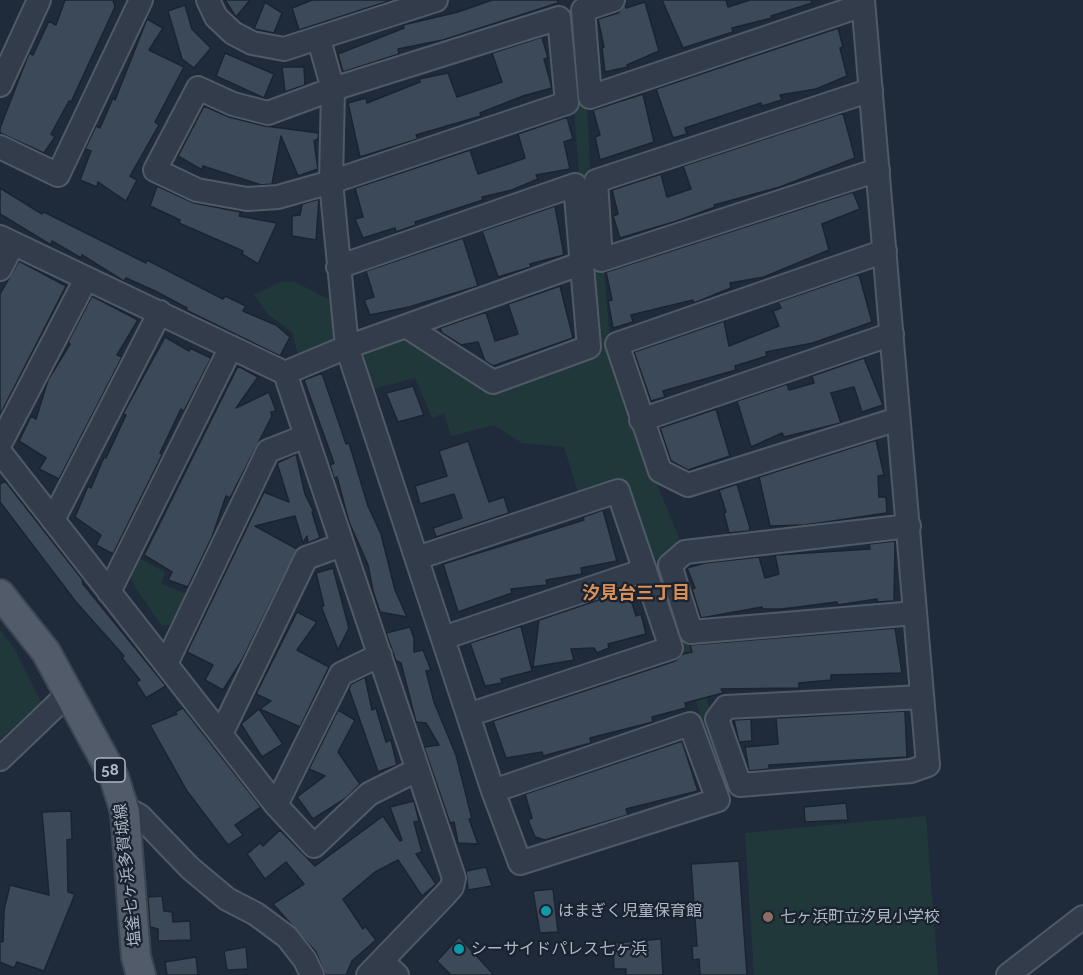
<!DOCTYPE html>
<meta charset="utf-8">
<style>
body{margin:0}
canvas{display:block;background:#1f2b3a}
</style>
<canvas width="1083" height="975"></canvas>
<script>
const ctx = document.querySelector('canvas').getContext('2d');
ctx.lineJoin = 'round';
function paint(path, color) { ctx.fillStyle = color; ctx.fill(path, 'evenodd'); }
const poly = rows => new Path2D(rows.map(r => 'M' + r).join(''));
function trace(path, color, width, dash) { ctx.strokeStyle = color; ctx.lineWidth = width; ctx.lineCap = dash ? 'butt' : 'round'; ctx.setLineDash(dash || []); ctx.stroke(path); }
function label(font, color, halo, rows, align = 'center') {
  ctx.font = font + ' Raleway,"Noto Sans JP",sans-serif'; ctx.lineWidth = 4.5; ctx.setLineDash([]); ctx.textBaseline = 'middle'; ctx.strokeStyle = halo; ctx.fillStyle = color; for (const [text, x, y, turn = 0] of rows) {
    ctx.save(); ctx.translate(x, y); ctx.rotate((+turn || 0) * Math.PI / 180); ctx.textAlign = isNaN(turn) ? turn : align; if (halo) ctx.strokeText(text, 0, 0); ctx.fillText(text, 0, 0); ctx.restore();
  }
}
paint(poly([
 [583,10,590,170,596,181,610,341,656,482,685,552,670,565,691,632,708,704,717,719,740,785,718,800,690,724,700,714,680,651,618,491,579,495,564,447,522,443,494,425,451,436,444,413,432,418,415,378,361,392,347,347,406,326,493,382,588,347,575,185,579,174,574,108,559,18],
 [281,282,295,282,334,302,334,339,298,355,292,332,268,314,254,295],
 [137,557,165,572,161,584,190,595,176,623,162,626,133,584,131,576],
 [0,630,14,648,41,702,0,739],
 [926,816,938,975,754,975,745,833]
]), '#21383b');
const building = poly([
 [65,0,113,0,115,7,71,102,69,101,51,134,55,137,44,153,0,133,0,128,29,53,33,55,49,21,56,25,65,0],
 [225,0,250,0,236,17,225,0],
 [312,0,392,0,299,30,292,8,312,0],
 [492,0,558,0,558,3,443,40,398,49,399,54,343,72,338,54,404,28,403,25,458,12,492,0],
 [662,0,726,0,728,7,750,0,811,0,812,3,771,16,772,18,732,28,733,32,683,48,662,0],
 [265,2,282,13,274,33,254,29,265,2],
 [645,2,659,51,627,65,628,67,605,72,602,48,604,47,598,19,618,13,625,4,626,8,645,2],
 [185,5,192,29,211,48,194,68,182,59,168,11,185,5],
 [147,19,163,28,149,50,184,67,155,122,159,125,130,176,137,180,126,201,98,182,97,187,80,180,91,151,85,149,96,126,100,128,113,98,115,100,147,19],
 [838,28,843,47,840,48,847,76,816,89,780,95,782,100,762,106,761,103,685,128,687,134,673,138,656,89,838,28],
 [542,37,548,58,544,59,552,88,523,96,480,113,481,116,416,135,418,139,360,157,348,103,366,98,367,103,420,82,419,79,448,73,457,97,502,82,492,53,542,37],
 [225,53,274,74,264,98,216,76,225,53],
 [282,67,304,67,305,85,285,92,282,67],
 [643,94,654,142,600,160,595,137,600,135,593,110,643,94],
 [204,106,229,117,265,126,319,133,318,139,314,141,318,169,298,176,281,136,272,184,261,185,203,166,202,170,178,156,204,106],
 [843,113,855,158,780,187,714,205,715,207,677,221,620,238,613,216,618,214,612,190,661,174,667,197,691,189,683,166,843,113],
 [567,117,573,139,564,142,570,169,536,175,538,179,512,190,482,197,483,200,415,222,416,225,396,232,395,228,363,238,355,219,363,217,355,188,470,150,478,174,514,162,525,158,518,134,567,117],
 [157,186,194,203,241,212,239,216,277,223,258,264,242,254,243,251,179,223,180,220,150,206,157,186],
 [0,188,42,214,44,212,146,263,147,260,223,299,225,296,246,306,243,311,276,325,290,337,280,356,196,315,186,310,187,308,155,291,126,278,124,281,122,280,82,255,81,258,52,241,51,245,0,214,0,188],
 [853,192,860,209,822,224,829,250,764,277,730,283,731,288,694,303,693,300,631,315,633,322,613,328,608,301,612,300,606,272,853,192],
 [319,199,316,240,292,236,292,216,300,215,302,204,319,199],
 [555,206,564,255,530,264,531,267,498,277,482,231,555,206],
 [463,238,478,286,409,307,370,315,364,300,374,297,366,271,463,238],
 [19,261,66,286,0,415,0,294,19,261],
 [859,274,872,322,813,343,766,352,767,356,735,366,736,370,663,391,665,397,651,401,634,352,724,321,729,346,779,326,773,311,781,308,778,302,859,274],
 [560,286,573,338,493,366,485,361,478,342,461,345,442,333,440,328,486,312,495,341,518,334,508,304,560,286],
 [92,296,138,320,117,355,122,357,59,479,39,469,46,458,19,441,31,416,36,419,48,380,70,344,68,342,92,296],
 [165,337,189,351,190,348,211,358,184,411,181,409,160,453,162,455,113,554,96,545,101,535,75,517,88,486,91,488,104,457,106,458,126,415,123,414,165,337],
 [864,358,883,405,862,412,854,387,831,393,841,423,784,437,782,433,751,447,737,401,787,384,789,390,814,383,812,376,864,358],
 [238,366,258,377,236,408,269,392,276,411,271,412,272,416,230,498,226,496,212,537,188,587,168,580,172,572,144,555,238,366],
 [322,373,346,444,349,443,368,506,381,534,395,590,407,617,380,612,373,591,368,565,349,522,337,477,334,478,330,465,334,463,304,380,322,373],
 [413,386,424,415,398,422,386,393,413,386],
 [716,409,730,456,688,470,671,461,660,428,716,409],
 [876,440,884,475,878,476,879,497,886,497,887,513,805,525,770,526,759,477,876,440],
 [468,441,489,502,504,497,509,513,436,537,433,528,462,518,454,494,420,504,415,486,447,476,439,451,468,441],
 [296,454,305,494,314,512,312,512,320,538,308,543,307,536,303,543,295,516,255,526,297,549,242,660,223,690,205,680,213,665,187,652,264,492,289,502,277,463,296,454],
 [5,481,82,579,83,584,166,686,146,698,136,682,140,680,122,658,124,656,76,602,0,502,0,484,5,481],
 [737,484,750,528,749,531,729,533,724,513,726,512,719,490,737,484],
 [603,510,617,561,581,568,582,574,546,580,547,585,511,589,512,593,458,612,443,564,584,520,583,517,603,510],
 [895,541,894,601,877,602,877,599,838,605,837,602,782,609,762,609,762,607,701,618,692,589,695,588,687,568,705,563,759,557,765,578,779,574,775,555,870,549,869,544,895,541],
 [333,568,349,628,338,650,321,606,324,606,316,573,333,568],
 [628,590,636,616,641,614,646,634,608,644,609,648,597,653,594,648,571,649,574,660,533,667,539,620,628,590],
 [297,612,317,622,297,650,329,667,300,727,260,709,271,701,256,694,297,612],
 [521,626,532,671,501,679,502,683,485,686,470,643,521,626],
 [410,627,414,638,414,652,423,650,431,670,426,671,434,702,456,755,472,819,469,819,478,844,458,843,454,822,450,823,424,747,439,745,426,723,416,722,401,663,396,661,386,633,410,627],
 [895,628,902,673,831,675,831,680,799,683,799,688,721,689,723,693,685,703,686,708,652,717,653,722,590,738,591,743,543,756,542,752,506,758,493,721,675,661,683,654,692,652,690,645,895,628],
 [365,677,372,710,376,708,386,742,391,740,397,765,378,772,349,689,351,684,365,677],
 [183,708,261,807,235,825,243,835,228,845,187,791,150,725,177,714,175,712,183,708],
 [259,709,283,744,262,757,241,724,259,709],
 [338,710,355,720,338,752,360,784,346,798,313,819,297,797,325,776,309,769,338,710],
 [905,711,907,757,769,765,769,769,749,771,745,747,778,744,776,718,905,711],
 [751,719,752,741,739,742,734,720,751,719],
 [682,741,698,791,626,809,628,815,545,840,535,837,528,820,532,818,525,794,682,741],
 [414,801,419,821,414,822,422,852,416,854,436,884,422,896,398,860,375,872,343,899,363,929,365,926,376,940,352,961,346,975,325,975,316,952,273,904,304,884,286,862,265,879,247,854,260,843,263,846,280,830,315,866,383,816,400,841,402,840,390,807,414,801],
 [846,803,848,820,805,822,804,807,846,803],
 [71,811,72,839,67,840,68,892,75,894,44,971,17,962,14,968,0,962,0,941,3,942,4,910,10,885,49,895,42,812,71,811],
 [739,861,747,975,700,975,699,959,693,960,692,946,697,946,691,864,739,861],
 [486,867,492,886,468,890,466,871,486,867],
 [553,889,558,932,540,933,533,891,553,889],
 [162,896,164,911,172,912,173,922,190,921,191,940,158,941,158,929,150,927,148,897,162,896],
 [459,937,494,975,451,975,437,961,459,937],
 [661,939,663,975,626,975,626,969,614,969,613,943,661,939],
 [246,947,248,969,227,970,224,951,246,947],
 [196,957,198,975,167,975,165,962,196,957]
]);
paint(building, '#3b4959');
trace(building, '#1b2430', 1.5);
const minor = poly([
 [208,0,216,17,233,33,252,43,284,49,436,0],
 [613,0,583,10,590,97,863,5],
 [863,0,928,765,911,771,740,785,717,719,726,707,922,697],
 [559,18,567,103,331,182,278,197,247,199,197,190,155,170,198,88,233,104,268,113,333,89,559,18],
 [319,40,333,89,331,182,347,347,493,791,520,863,718,800,690,724,493,791],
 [0,85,39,0],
 [871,90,596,181,601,260,878,170],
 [0,147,58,175,141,0],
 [0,237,285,373,347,347,580,264],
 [885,251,617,344,660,471,688,485,898,419],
 [338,267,575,185,589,347,493,382,406,326],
 [0,269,13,244],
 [285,373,454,878,452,887,445,895,368,975],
 [641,420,892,334],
 [0,444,86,279],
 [0,452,276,805,341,674,380,655],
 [53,520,160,312],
 [909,526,685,552,670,565,691,632,915,613],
 [417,558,618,491,671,648,468,715],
 [109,592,231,347],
 [443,638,645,570],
 [166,664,268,451,306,436],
 [221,734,306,558,342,545],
 [0,759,70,692],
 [276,805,314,846,369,794,417,770],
 [125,812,133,812,140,816,190,868,227,899,256,914,287,937,305,960,312,975],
 [382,961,397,975],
 [1008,975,1083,917]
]);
const major = poly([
 [0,594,46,652,114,777,125,812,136,957,141,975]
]);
trace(minor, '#505a67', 26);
trace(major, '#3c4653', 32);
trace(minor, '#333c4a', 22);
trace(major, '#515b6a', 28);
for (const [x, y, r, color] of [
 [546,911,6,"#0f9aa8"],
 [768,917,6,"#8d6e63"],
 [459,949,6,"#0f9aa8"]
]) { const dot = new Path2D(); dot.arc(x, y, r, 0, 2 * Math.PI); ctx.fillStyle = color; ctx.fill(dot); trace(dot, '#19222e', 2); }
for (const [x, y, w] of [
 [110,770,30]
]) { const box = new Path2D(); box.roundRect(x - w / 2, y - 12, w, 24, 4.5); ctx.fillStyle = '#19222e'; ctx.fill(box); trace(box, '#adb7c6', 1.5); }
label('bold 15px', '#adb7c6', null, [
 ["58",110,770]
]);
label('16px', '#adb7c6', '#19222e', [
 ["塩釜七ヶ浜多賀城線",128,875,-96]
]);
label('16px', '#adb7c6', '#19222e', [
 ["はまぎく児童保育館",558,911],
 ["七ヶ浜町立汐見小学校",780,917],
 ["シーサイドパレス七ヶ浜",471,949]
], 'left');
label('bold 18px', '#da8f55', '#19222e', [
 ["汐見台三丁目",636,594]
]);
</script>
